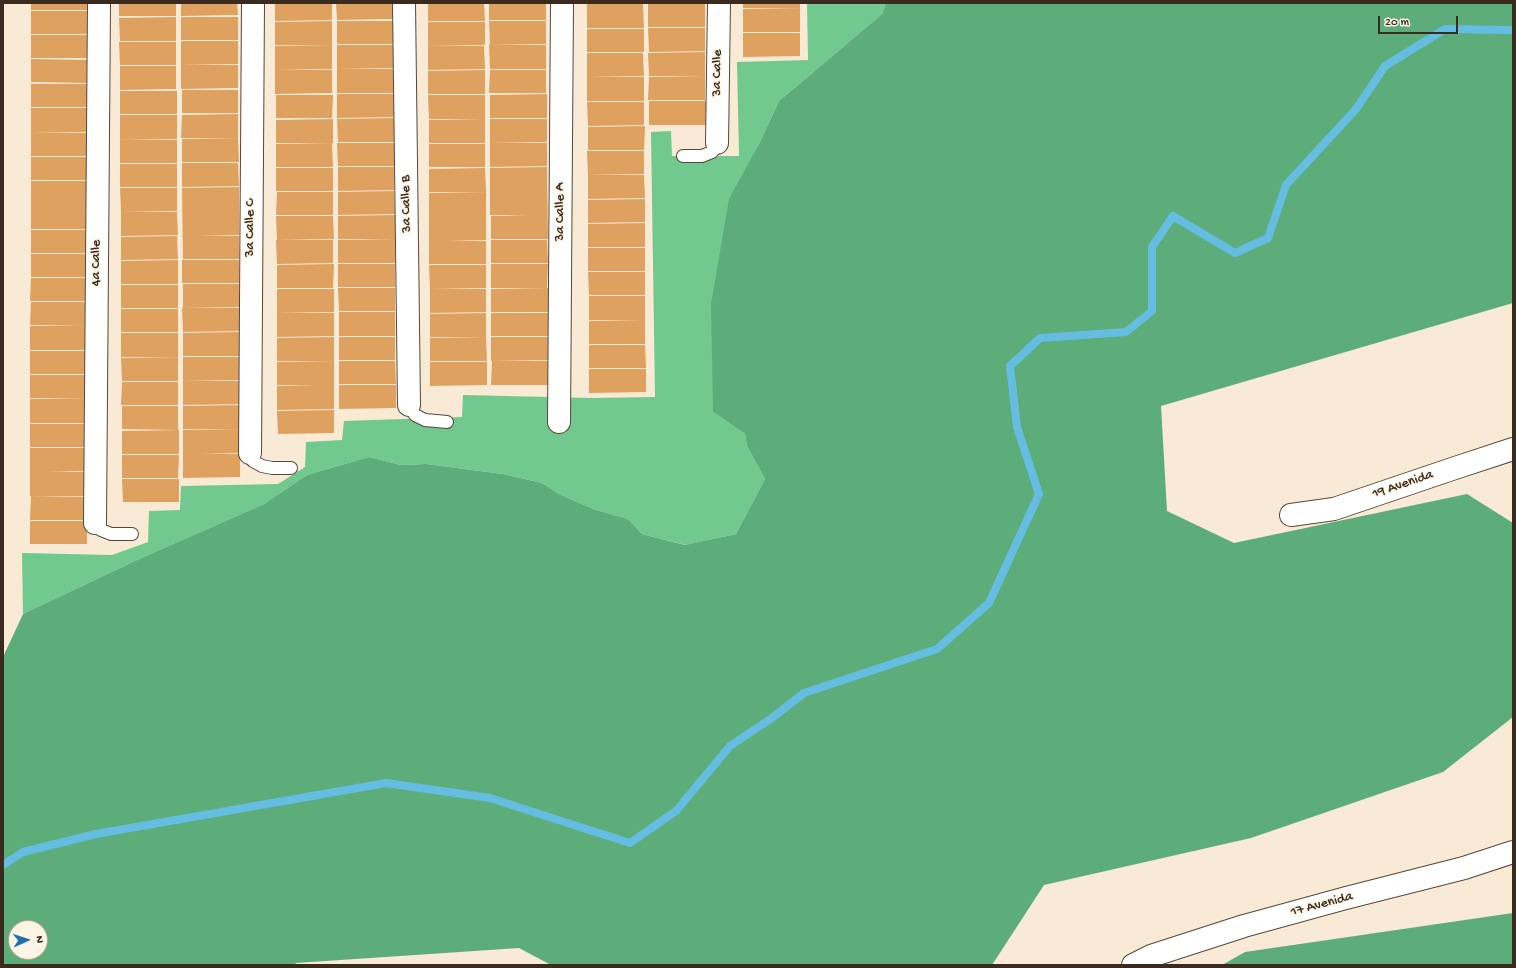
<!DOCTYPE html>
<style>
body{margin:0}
#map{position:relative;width:1516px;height:968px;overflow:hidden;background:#f8ead4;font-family:"Gochi Hand",sans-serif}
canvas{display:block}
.frame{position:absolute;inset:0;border:4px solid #3b2a1e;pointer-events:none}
.north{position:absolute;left:8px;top:920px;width:40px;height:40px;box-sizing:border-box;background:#fcf5e5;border:1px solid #afa495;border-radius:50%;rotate:87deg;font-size:11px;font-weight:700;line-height:16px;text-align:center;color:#3b2a1e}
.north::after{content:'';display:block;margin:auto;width:14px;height:18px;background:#1f6fb2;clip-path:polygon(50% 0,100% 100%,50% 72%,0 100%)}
.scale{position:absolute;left:1378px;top:16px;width:80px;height:18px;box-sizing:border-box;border:2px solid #3b2a1e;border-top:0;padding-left:5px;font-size:12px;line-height:14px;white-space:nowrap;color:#3b2a1e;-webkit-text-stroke:3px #fcf5e5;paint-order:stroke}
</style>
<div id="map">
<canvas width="1516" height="968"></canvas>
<div class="frame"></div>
<div class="north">N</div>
<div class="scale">20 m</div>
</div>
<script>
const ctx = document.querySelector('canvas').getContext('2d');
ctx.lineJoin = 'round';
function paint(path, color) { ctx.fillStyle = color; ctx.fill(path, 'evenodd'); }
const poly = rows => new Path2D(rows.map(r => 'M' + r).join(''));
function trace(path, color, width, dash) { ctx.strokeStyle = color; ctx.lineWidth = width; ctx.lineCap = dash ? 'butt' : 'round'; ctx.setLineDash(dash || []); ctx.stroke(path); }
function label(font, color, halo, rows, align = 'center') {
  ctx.font = font + ' "Gochi Hand",sans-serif'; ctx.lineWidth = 3; ctx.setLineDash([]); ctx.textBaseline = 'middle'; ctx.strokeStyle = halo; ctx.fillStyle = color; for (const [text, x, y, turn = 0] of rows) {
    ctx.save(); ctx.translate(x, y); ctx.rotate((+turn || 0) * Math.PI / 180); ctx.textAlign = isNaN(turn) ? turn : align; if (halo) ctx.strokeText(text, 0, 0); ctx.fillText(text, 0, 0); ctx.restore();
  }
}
paint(poly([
 [807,3,886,3,882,14,779,101,759,144,713,412,745,434,747,446,765,479,736,534,686,545,642,534,628,519,596,510,561,495,542,483,503,474,426,464,401,465,369,457,307,475,264,504,137,560,23,614,22,553,112,555,148,542,149,511,180,510,181,486,278,484,305,467,306,442,342,440,344,421,462,417,463,395,592,398,655,397,651,132,671,131,672,156,739,156,737,62,808,60]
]), '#71c98f');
paint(poly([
 [886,3,1513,3,1513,303,1161,406,1167,511,1234,543,1467,494,1513,523,1513,717,1443,772,1251,838,1044,885,992,965,551,965,519,948,296,963,295,965,3,965,3,657,23,614,137,560,264,504,307,475,369,457,401,465,426,464,503,474,542,483,561,495,596,510,628,519,642,534,685,545,736,534,765,479,747,446,745,434,713,412,711,304,729,199,759,144,779,101,882,14],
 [16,928,40,928,40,952,16,952],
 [1513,913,1513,965,1222,965,1245,952]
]), '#5cad7a');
trace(poly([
 [3,865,23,852,96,834,386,783,490,798,630,843,676,811,730,746,772,718,804,693,937,649,989,603,1039,494,1017,427,1010,366,1040,338,1126,332,1152,311,1152,247,1173,216,1235,253,1268,238,1286,185,1356,109,1385,66,1445,29,1513,30]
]), '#65bee2', 8);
paint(poly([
 [31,3,88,3,88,10,31,10],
 [119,3,176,3,176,16,119,16],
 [181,3,237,3,238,15,181,16],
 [275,3,332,3,332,20,275,21],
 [336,3,393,3,393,19,337,20],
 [428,3,484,3,485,21,428,21],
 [489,3,546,3,546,20,489,20],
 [705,3,705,27,648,27,648,4],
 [743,3,800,3,800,8,743,8],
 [587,4,643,4,644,28,587,28],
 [800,8,800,32,743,32,743,9],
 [31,11,88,11,88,34,31,34],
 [176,17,176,41,120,41,119,18],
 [181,17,238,17,238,40,181,40],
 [332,21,332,45,275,45,275,22],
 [337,21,393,21,394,44,337,44],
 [489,21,546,21,546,44,490,45],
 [428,22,485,22,485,45,428,46],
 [648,28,705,28,705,51,649,52],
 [587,29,644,29,644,52,587,52],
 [743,33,800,33,800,56,743,57],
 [31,35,87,35,87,58,31,58],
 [181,41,238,41,238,64,181,65],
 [119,42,176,42,176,65,120,65],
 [332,45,332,69,275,70,275,46],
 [337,45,393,45,394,68,337,69],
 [489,45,546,45,546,69,490,69],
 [428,46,484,46,485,69,428,70],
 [705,52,705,76,649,76,648,53],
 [587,53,643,53,644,76,587,77],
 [31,59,87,60,87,83,31,82],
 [181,65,238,65,238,88,181,89],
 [120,66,176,66,176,89,120,90],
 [337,69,394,69,394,93,337,93],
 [275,70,332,70,332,93,275,94],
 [485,70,485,94,428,94,428,71],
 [490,70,546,70,546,93,489,93],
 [705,76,705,100,648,100,649,77],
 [587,77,644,77,644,101,587,101],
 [31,84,88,84,88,107,31,107],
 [182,90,238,90,238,113,182,113],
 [120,91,177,91,177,114,120,114],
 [337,94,394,94,394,117,337,118],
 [547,94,547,118,490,118,490,95],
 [276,95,333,95,332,118,276,118],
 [428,95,485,95,485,119,429,119],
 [649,101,706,101,706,125,649,125],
 [587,102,644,102,644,125,588,126],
 [31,108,88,108,88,132,31,132],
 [238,114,238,138,181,138,182,115],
 [120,115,177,115,177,139,120,139],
 [394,118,394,142,338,142,337,119],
 [333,119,333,143,276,143,276,120],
 [485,119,485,143,429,143,429,120],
 [490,119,547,119,547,142,490,143],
 [645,126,644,150,588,150,588,127],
 [31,132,87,133,88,156,31,156],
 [238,138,239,162,182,162,182,139],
 [120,139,177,140,177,163,120,163],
 [332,143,333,167,276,167,276,144],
 [337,143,394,143,394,166,338,166],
 [490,143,547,143,547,166,490,167],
 [429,144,485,144,485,167,429,167],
 [587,151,644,151,644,174,588,175],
 [31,157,88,157,88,180,31,180],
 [182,163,238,163,239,186,182,187],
 [120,164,177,164,177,187,120,187],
 [338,167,394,167,394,190,338,191],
 [547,167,548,239,491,239,491,216,529,215,490,215,490,168],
 [276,168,333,168,333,191,276,191],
 [485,168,486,192,429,192,429,169],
 [588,175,644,175,645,198,588,199],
 [31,181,88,181,87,205,49,205,88,205,87,229,31,229],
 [239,187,239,235,200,236,239,236,239,259,183,259,182,188],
 [120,188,177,188,177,211,121,212],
 [394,191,395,214,338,215,338,192],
 [277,192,333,192,333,215,276,215],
 [486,192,486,240,447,240,486,241,486,264,429,264,429,193],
 [645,199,645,222,588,223,588,200],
 [121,212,177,212,178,235,121,236],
 [395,215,395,239,338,239,338,216],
 [276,216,333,216,334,239,277,240],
 [645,223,645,247,588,247,588,224],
 [31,230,87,230,87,253,31,253],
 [177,236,178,259,121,260,121,237],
 [395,239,395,263,338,263,338,240],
 [276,240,333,240,333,263,277,264],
 [491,240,547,240,548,263,491,263],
 [588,248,645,248,645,271,588,271],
 [31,254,87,254,87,277,31,277],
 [178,260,178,284,121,284,121,261],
 [182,260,239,260,239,283,182,283],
 [334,264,333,288,277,288,277,265],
 [338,264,395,264,395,287,338,287],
 [491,264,548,264,547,288,491,288],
 [429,265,486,265,486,288,430,289],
 [588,272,645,272,645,295,589,295],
 [31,278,87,278,87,301,30,301],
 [183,284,239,284,240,307,183,308],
 [121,285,178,285,178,308,121,308],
 [338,288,395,288,395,311,339,311],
 [548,288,548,312,491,312,491,289],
 [277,289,334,289,334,312,277,313],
 [430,289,486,289,486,312,430,313],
 [589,296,645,296,645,320,589,320],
 [31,302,87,302,87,326,30,325],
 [182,308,239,308,239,331,183,332],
 [121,309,178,309,178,332,121,332],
 [339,312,395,312,395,336,339,336],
 [277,313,334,313,334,336,277,337],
 [486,313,486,337,430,337,430,314],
 [491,313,548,313,548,336,491,336],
 [645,320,645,344,589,344,589,321],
 [30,326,87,326,87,350,30,350],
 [240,332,239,356,183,356,183,333],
 [121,333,178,333,178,357,121,357],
 [334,337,334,361,277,361,277,338],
 [339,337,395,337,395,360,339,360],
 [486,337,487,361,430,361,430,338],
 [491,337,548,337,548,360,491,361],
 [589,345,645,345,646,368,589,368],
 [30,351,87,351,87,374,30,374],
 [178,357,178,381,122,381,121,358],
 [183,357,240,357,240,380,183,381],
 [334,361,334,409,277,410,277,386,316,386,277,385,277,362],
 [339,361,395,361,396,384,339,384],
 [492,361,548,361,548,385,491,385],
 [430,362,487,362,487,385,430,386],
 [589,369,646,369,646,392,589,393],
 [30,375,87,375,87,399,30,398],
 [183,381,239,381,240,404,183,405],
 [122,382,178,382,178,405,121,405],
 [339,385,396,385,396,408,339,409],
 [30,399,87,399,87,423,30,423],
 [240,405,240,429,183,429,183,406],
 [122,406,178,406,178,430,122,429],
 [334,410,334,433,278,434,277,411],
 [30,424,87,424,87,447,30,447],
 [240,429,240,453,201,453,240,454,240,477,183,478,183,430],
 [179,430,179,454,122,454,122,431],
 [30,448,87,448,87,471,48,472,87,472,87,496,30,496],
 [122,455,179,455,178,478,122,478],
 [122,479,179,479,179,502,123,502],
 [31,496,87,497,87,520,30,520],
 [30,521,87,521,87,544,30,544]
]), '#dfa160');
const service = poly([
 [683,156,702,156,712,152,717,143],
 [409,405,415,415,425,420,447,422],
 [250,453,253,461,262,466,272,468,291,468],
 [95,523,101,530,111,534,132,534]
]);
const minor = poly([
 [404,3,409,405],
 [717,143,719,3],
 [559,422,562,3],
 [250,453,253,3],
 [1291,515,1334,509,1455,468,1513,449],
 [95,523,99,3],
 [1133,965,1151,956,1244,926,1346,898,1464,868,1513,852]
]);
trace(service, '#574739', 14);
trace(minor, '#574739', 24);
trace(service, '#fff', 12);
trace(minor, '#fff', 22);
label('14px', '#3b2a1e', '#fcf5e5', [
 ["3a Calle",718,73,-89],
 ["3a Calle B",407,204,-91],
 ["3a Calle A",561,212,-90],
 ["3a Calle C",251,228,-90],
 ["4a Calle",97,263,-90],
 ["19 Avenida",1403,485,-19],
 ["17 Avenida",1322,905,-15]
]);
</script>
